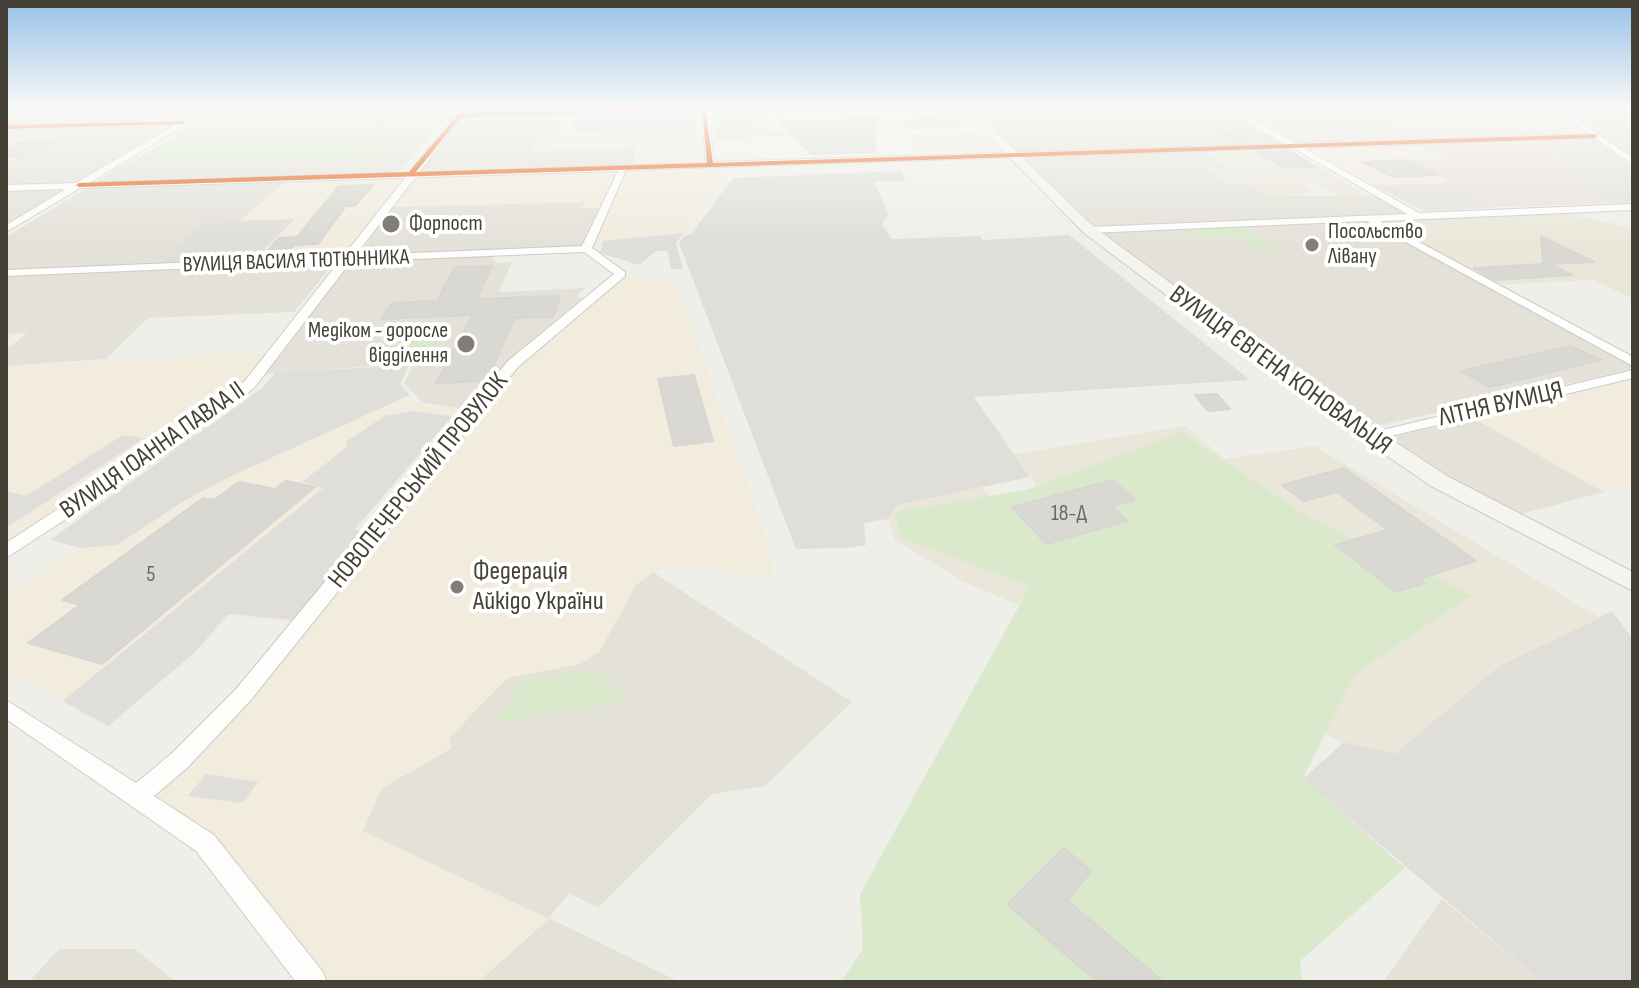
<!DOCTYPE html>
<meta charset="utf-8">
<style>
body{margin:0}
#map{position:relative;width:1639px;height:988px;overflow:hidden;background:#efefea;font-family:"Sofia Sans Condensed",sans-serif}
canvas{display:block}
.frame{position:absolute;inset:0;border:8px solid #454137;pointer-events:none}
</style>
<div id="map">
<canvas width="1639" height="988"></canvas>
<div class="frame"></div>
</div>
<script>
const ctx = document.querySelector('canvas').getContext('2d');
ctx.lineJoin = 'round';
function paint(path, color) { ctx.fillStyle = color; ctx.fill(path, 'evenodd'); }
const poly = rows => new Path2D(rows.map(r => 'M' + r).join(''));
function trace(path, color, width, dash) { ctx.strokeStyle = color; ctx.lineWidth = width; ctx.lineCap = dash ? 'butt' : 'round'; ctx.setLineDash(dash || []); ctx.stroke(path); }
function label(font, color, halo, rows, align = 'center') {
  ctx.font = font + ' "Sofia Sans Condensed",sans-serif'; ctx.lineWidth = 8; ctx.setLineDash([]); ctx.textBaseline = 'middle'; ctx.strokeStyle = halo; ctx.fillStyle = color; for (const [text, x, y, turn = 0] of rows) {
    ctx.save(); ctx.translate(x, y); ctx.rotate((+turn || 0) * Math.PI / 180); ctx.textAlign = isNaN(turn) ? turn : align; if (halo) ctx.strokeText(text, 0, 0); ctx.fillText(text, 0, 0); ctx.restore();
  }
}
paint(poly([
 [28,107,203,107,175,120,6,125,6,109],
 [210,107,457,107,442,113,193,119],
 [970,107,1388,107,1405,114,1388,116,1439,140,1025,154,1017,152],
 [1558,107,1633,107,1633,160],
 [566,114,558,135,539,139,531,151,637,148,633,166,419,170,461,118],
 [175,125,6,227,6,163,54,139,17,140,6,145,6,130],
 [1584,137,1594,138,1633,167,1633,205,1616,206,1553,174,1573,160,1535,139],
 [1201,150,1227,168,1207,168,1228,184,1249,183,1267,195,1377,196,1401,209,1401,213,1096,227,1025,158],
 [413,156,398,173,93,184,123,164,138,159,178,158,173,163],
 [288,180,240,221,204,222,161,263,6,270,6,237,89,187],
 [1452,183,1496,207,1424,211,1373,185],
 [586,202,582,207,599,207,582,246,358,258,390,207],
 [1363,219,1632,364,1630,370,1381,425,1364,424,1103,236,1106,232],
 [493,255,493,260,499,263,512,262,499,292,586,288,576,296,581,299,505,365,471,405,461,409,424,403,404,384,414,363,264,374,348,265,358,261],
 [334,263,294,312,148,318,106,359,6,366,6,350,27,333,6,334,6,276],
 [1475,419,1604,492,1517,515,1455,485,1392,440,1394,436],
 [653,572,852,702,765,786,712,794,598,908,569,893,549,918,680,982,478,982,548,919,362,831,382,788,451,748,449,738,507,678,579,664,599,652,636,585],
 [1442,899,1542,982,1383,982],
 [59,949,135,949,176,982,29,982]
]), '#e3e1d8');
paint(poly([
 [696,132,702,132,705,163,633,166,636,148,530,151,539,139,558,135],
 [1416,143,1451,160,1411,160,1452,183,1373,185,1307,147],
 [718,167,727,175,679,243,582,246,599,208,582,208,585,202,390,207,417,176],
 [404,176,343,256,254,259,294,219,240,221,288,180],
 [624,276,661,277,676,281,770,548,773,576,671,567,653,572,636,585,599,652,579,664,507,678,449,738,452,748,382,788,363,831,549,919,478,982,325,982,221,851,159,797,165,782,513,367],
 [269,352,247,379,210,410,14,539,6,541,6,366],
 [1633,380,1633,485,1604,492,1475,419],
 [402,399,461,409,357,529,368,531,293,623,229,616,199,651,107,729,6,670,6,592,81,548,117,545,184,501,227,478]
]), '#f1ecde');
paint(poly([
 [900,171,906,181,874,182,889,214,882,224,892,239,979,236,983,240,1069,235,1250,380,974,397,1030,477,898,505,888,519,864,523,866,545,848,548,796,549,679,243,684,236,691,234,733,178],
 [409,365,400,384,410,395,227,478,184,501,117,545,81,548,50,540,261,389,275,373],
 [1612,611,1633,639,1633,982,1542,982,1303,779,1344,742,1395,753,1499,666]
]), '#e0ded8');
paint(poly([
 [227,107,325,107,318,113,223,115,217,113],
 [1475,107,1541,107,1573,132,1434,137,1386,115,1485,112],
 [977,132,993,150,921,152,910,134],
 [1289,150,1368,195,1339,197,1315,183,1301,184,1315,193,1267,195,1249,183,1228,184,1205,168,1226,167,1206,153],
 [1554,211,1633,228,1633,299,1594,280,1494,285,1375,219],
 [1185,426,1225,459,1315,446,1600,618,1499,666,1395,754,1344,742,1285,718,1152,645,1016,604,964,582,895,540,888,519,898,505,982,487,1048,569,1039,489,1014,454]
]), '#eae7da');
paint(poly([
 [1538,142,1573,160,1568,172,1555,175,1611,203,1496,207,1410,160,1448,160,1421,146]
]), '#eae0db');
paint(poly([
 [767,112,768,117,758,123,762,129,780,130,784,136,715,140,713,114],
 [941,112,954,112,971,128,897,131,892,124],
 [443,120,413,156,170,163,176,158,138,159,186,129],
 [1245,226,1280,252,1257,250,1237,235,1191,237,1183,229],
 [449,325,430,361,379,364,392,343,386,342,396,328],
 [1181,432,1312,519,1472,595,1355,674,1303,778,1405,868,1300,961,1302,982,841,982,863,949,860,894,1030,586,901,538,895,512,1029,489],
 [596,670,630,701,490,723,529,677]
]), '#dae9cc');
paint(poly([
 [699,114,696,132,569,132,575,118,638,116,638,119],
 [295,219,254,259,161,263,204,222],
 [683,233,676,243,683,269,671,269,667,251,656,251,639,265,600,253,603,241],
 [413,411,452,416,354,530,365,531,293,620,228,614,196,651,108,726,63,701,323,488,302,482,346,448,347,441,385,416],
 [123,435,144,438,6,528,6,491,26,496],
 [206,774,258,782,242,803,188,796]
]), '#dfdeda');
const building = poly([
 [877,117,874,152,812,154,778,120,826,122,877,117],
 [1254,130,1274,141,1235,143,1216,131,1254,130],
 [20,142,56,140,57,142,21,156,6,157,6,149,20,142],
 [1289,151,1316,167,1284,168,1257,152,1289,151],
 [1406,160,1438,175,1393,177,1363,162,1406,160],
 [373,185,355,206,346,206,318,244,295,245,282,255,263,256,279,238,297,237,339,186,373,185],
 [1541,236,1594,262,1551,264,1572,275,1496,280,1474,268,1543,264,1541,236],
 [492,266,476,299,560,296,553,317,514,318,487,381,436,383,473,315,381,319,392,303,437,301,455,267,492,266],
 [1570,346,1601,360,1490,387,1461,371,1570,346],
 [694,375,713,441,674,446,658,379,694,375],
 [1217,394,1230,409,1208,411,1195,395,1217,394],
 [1344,468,1455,546,1476,561,1419,579,1425,583,1396,592,1335,545,1388,530,1337,492,1304,501,1282,485,1344,468],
 [1113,480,1135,500,1112,506,1127,521,1046,544,1012,507,1113,480],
 [286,481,315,487,102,664,28,643,80,605,62,600,203,498,214,500,239,482,275,489,286,481],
 [1064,848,1091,871,1068,901,1164,982,1097,982,1007,904,1064,848]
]);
paint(building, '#d9d8d2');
trace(building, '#d7d6d0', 2);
const minor = poly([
 [701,107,708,108,714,162,1285,144,1223,107,1231,107,1296,143,1588,134,1552,107,1559,107,1633,158,1633,164,1594,138,1304,148,1419,213,1633,204,1633,210,1380,221,1633,357,1633,366,1367,221,1089,233,1084,230,1089,227,1407,214,1293,148,626,170,592,248,625,272,625,276,518,367,250,701,187,768,154,796,214,835,323,972,327,982,296,982,196,851,6,719,6,700,136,783,171,754,236,689,508,361,614,274,584,252,6,276,6,270,582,246,618,171,80,188,6,232,6,225,66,189,6,191,6,185,76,183,183,120,186,124,89,183,706,163,701,107],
 [1633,370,1633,378,1370,441,1363,437,1370,433,1633,370]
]);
const tertiary = poly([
 [203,107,212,107,186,124,179,122,203,107],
 [461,107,469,107,254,388,180,445,6,558,6,543,168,437,244,382,461,107]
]);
const secondary = poly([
 [960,107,970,107,1094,227,1318,391,1447,476,1633,572,1633,591,1431,486,1304,399,1084,233,960,107]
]);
const primary = poly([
 [640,107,751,107,746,110,6,130,6,124,640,107]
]);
trace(minor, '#cccbc6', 2);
trace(tertiary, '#cccbc6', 2);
trace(secondary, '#ceccc1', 2);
trace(primary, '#d0ccb8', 2);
paint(minor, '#fdfdfc');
paint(tertiary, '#fdfdfc');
paint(secondary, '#f5f4ef');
paint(primary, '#f0eee4');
paint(poly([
 [705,107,713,163,1595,134,1598,136,1595,138,710,167,79,187,76,185,79,183,409,172,459,113,705,107],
 [702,110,707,163,416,172,461,117,702,110],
 [185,121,183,124,6,129,6,125,185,121]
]), '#e8590c');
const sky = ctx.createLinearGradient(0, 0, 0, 245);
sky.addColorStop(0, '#97c1e9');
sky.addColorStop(0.44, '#f8f8f6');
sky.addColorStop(1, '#f8f8f600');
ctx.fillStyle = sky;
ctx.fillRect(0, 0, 1639, 245);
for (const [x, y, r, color] of [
 [391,224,10,"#807e76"],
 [1312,245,8,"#807e76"],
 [466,344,10,"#807e76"],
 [457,587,8,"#807e76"]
]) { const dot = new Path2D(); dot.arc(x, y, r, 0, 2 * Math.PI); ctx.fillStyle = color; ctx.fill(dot); trace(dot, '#fff', 3); }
label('22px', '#454137', '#fff', [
 ["Форпост",409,224],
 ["Посольство",1328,232],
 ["Лівану",1328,257],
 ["Медіком - доросле",448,331,"right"],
 ["відділення",448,356,"right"]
], 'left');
label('22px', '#454137', '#fff', [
 ["ВУЛИЦЯ ВАСИЛЯ ТЮТЮННИКА",296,262,-2]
]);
label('22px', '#6b685e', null, [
 ["18-Д",1069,514],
 ["5",151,575]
]);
label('26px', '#454137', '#fff', [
 ["ВУЛИЦЯ ЄВГЕНА КОНОВАЛЬЦЯ",1280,371,36],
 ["ЛІТНЯ ВУЛИЦЯ",1501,405,-13],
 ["ВУЛИЦЯ ІОАННА ПАВЛА II",153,451,-35],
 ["НОВОПЕЧЕРСЬКИЙ ПРОВУЛОК",419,481,-51]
]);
label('26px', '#454137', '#fff', [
 ["Федерація",473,572],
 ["Айкідо України",473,602]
], 'left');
</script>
